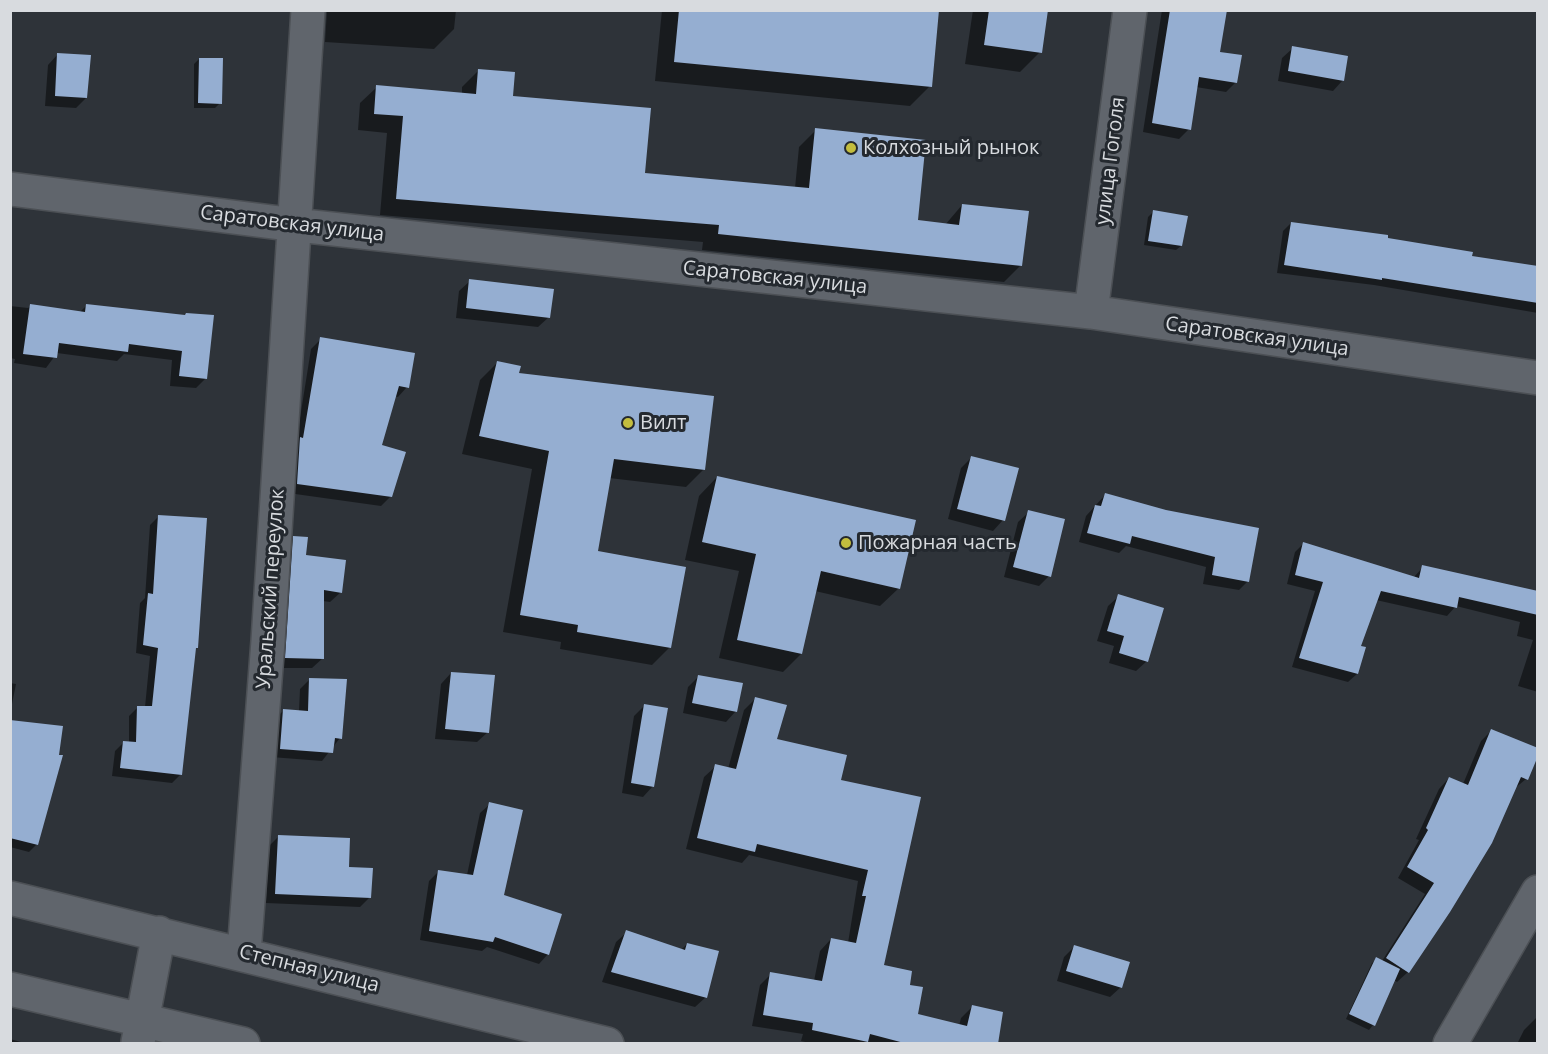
<!DOCTYPE html>
<meta charset="utf-8">
<style>
body{margin:0}
#map{position:relative;width:1548px;height:1054px;overflow:hidden;background:#2e3339;font-family:"Open Sans",sans-serif}
canvas{display:block}
.frame{position:absolute;inset:0;border:12px solid #d8dbdf;pointer-events:none}
</style>
<div id="map">
<canvas width="1548" height="1054"></canvas>
<div class="frame"></div>
</div>
<script>
const ctx = document.querySelector('canvas').getContext('2d');
ctx.lineJoin = 'round';
function paint(path, color) { ctx.fillStyle = color; ctx.fill(path, 'evenodd'); }
const poly = rows => new Path2D(rows.map(r => 'M' + r).join(''));
function trace(path, color, width, dash) { ctx.strokeStyle = color; ctx.lineWidth = width; ctx.lineCap = dash ? 'butt' : 'round'; ctx.setLineDash(dash || []); ctx.stroke(path); }
function label(font, color, halo, rows, align = 'center') {
  ctx.font = font + ' "Open Sans",sans-serif'; ctx.lineWidth = 6; ctx.setLineDash([]); ctx.textBaseline = 'middle'; ctx.strokeStyle = halo; ctx.fillStyle = color; for (const [text, x, y, turn = 0] of rows) {
    ctx.save(); ctx.translate(x, y); ctx.rotate((+turn || 0) * Math.PI / 180); ctx.textAlign = isNaN(turn) ? turn : align; if (halo) ctx.strokeText(text, 0, 0); ctx.fillText(text, 0, 0); ctx.restore();
  }
}
paint(poly([
 [327,10,456,10,454,29,434,49,325,42],
 [662,10,938,10,930,86,910,106,655,81],
 [973,10,1046,10,1040,52,1020,72,965,64],
 [1162,10,1213,10,1218,53,1235,83,1226,92,1196,87,1189,129,1179,139,1143,132],
 [1293,48,1343,80,1333,91,1278,81,1282,58],
 [58,54,86,98,76,108,45,106,48,65],
 [199,59,220,103,215,108,194,108,194,64],
 [479,70,511,97,643,174,795,188,799,147,816,130,917,221,945,225,962,205,1021,265,1004,282,702,250,703,242,380,215,387,133,358,130,360,103,377,87,462,94,462,87],
 [1153,212,1181,246,1176,250,1144,245,1148,217],
 [1291,223,1386,239,1471,258,1538,267,1538,313,1374,285,1277,273,1283,231],
 [470,281,549,317,538,327,456,318,459,291],
 [87,305,184,317,206,378,196,388,170,386,172,360,124,354,117,361,57,353,46,368,14,363,15,359,10,358,10,306,28,308,31,306,79,313],
 [321,339,407,387,398,397,395,396,380,446,391,496,381,506,288,493,311,349],
 [498,362,704,469,686,487,609,478,596,552,670,647,652,665,560,649,561,642,503,632,532,469,462,454,480,380],
 [971,458,1003,520,993,531,948,519,961,468],
 [717,477,899,588,880,606,815,591,801,654,783,672,719,658,739,571,685,560,699,496],
 [1105,495,1165,512,1248,581,1239,590,1203,584,1206,567,1126,546,1119,553,1079,542,1086,516],
 [1029,512,1049,576,1039,586,1004,577,1018,522],
 [159,516,181,774,172,783,112,776,115,751,124,742,129,743,129,716,138,707,145,707,150,656,136,653,140,603,145,598,150,525],
 [294,537,304,556,341,592,330,602,323,601,323,658,312,668,276,668,284,547],
 [1304,543,1414,577,1423,567,1538,592,1538,692,1518,686,1533,640,1517,636,1520,622,1456,606,1447,616,1376,600,1359,647,1364,649,1357,674,1348,682,1292,667,1315,591,1287,584,1295,552],
 [1119,596,1147,661,1136,671,1109,663,1114,646,1097,641,1108,606],
 [451,673,488,732,477,742,435,739,441,684],
 [699,676,736,711,726,722,683,713,688,687],
 [309,680,340,738,322,761,271,757,275,719,284,710,299,711,300,689],
 [10,683,16,684,10,714],
 [756,698,775,740,839,781,919,798,883,966,908,986,916,1015,959,1026,961,1018,973,1006,994,1044,814,1044,801,1041,803,1034,752,1026,760,985,771,974,814,981,820,951,831,939,848,943,858,881,749,855,742,863,686,849,704,777,716,766,728,769,744,710],
 [644,706,653,786,643,797,622,793,634,716],
 [1491,731,1526,779,1514,789,1408,972,1397,982,1394,980,1373,1025,1369,1030,1346,1019,1372,963,1377,959,1382,961,1425,894,1398,878,1419,840,1416,839,1439,789,1449,778,1463,784,1481,741],
 [490,804,502,896,548,954,539,964,487,947,482,951,420,940,429,881,438,872,467,875,480,813],
 [10,805,37,844,29,852,10,847],
 [278,837,347,868,370,897,360,907,266,903,269,846],
 [627,932,681,950,687,944,706,997,695,1007,602,982,616,942],
 [1075,946,1121,987,1110,997,1057,981,1064,957],
 [1538,1016,1538,1044,1517,1044,1524,1030],
 [10,1039,28,1044,10,1044]
]), '#0007');
paint(poly([
 [679,10,939,10,932,87,674,62],
 [989,10,1048,10,1042,53,984,45],
 [1170,10,1227,10,1220,52,1242,55,1237,83,1199,77,1191,130,1152,123],
 [1292,46,1348,56,1344,81,1288,71],
 [57,53,91,55,87,98,55,96],
 [199,58,223,58,222,104,198,103],
 [478,69,515,72,513,96,651,108,645,173,809,188,815,128,926,140,918,220,959,225,962,204,1029,211,1022,266,718,234,719,225,396,199,403,116,374,114,376,85,476,94],
 [1153,210,1188,216,1182,246,1148,241],
 [1291,222,1388,235,1388,238,1473,252,1472,256,1538,266,1538,303,1382,278,1382,280,1284,265],
 [469,279,554,289,550,318,466,308],
 [30,304,85,312,86,304,185,315,186,313,214,315,207,379,179,376,182,351,129,344,128,352,59,343,57,358,23,354],
 [320,337,415,353,409,388,399,386,382,445,406,452,392,497,297,484,300,437,303,438],
 [497,361,521,366,519,373,714,396,705,470,614,459,598,551,686,567,671,648,577,632,578,625,520,615,549,451,479,436],
 [971,456,1019,468,1005,521,957,509],
 [717,476,916,520,900,589,821,571,802,654,737,640,756,554,702,542],
 [1105,493,1166,510,1259,528,1249,582,1212,575,1215,557,1132,536,1130,544,1087,533,1095,505,1101,506],
 [1028,510,1065,519,1051,577,1013,567],
 [158,515,207,518,198,648,196,648,182,775,120,768,123,741,136,742,137,706,152,706,158,648,143,645,148,593,153,594],
 [293,536,308,537,306,555,346,560,342,593,324,590,324,659,285,658],
 [1303,542,1419,578,1422,565,1538,591,1538,615,1459,597,1457,608,1381,591,1361,646,1366,647,1358,674,1299,658,1323,582,1295,575],
 [1118,594,1164,608,1148,662,1119,653,1124,636,1107,631],
 [451,672,495,675,489,733,445,729],
 [698,675,743,683,737,712,692,703],
 [309,678,347,679,342,739,335,738,333,753,280,749,283,709,308,711],
 [755,697,787,705,777,739,847,755,841,780,921,797,884,965,912,971,910,985,923,987,918,1014,967,1026,972,1005,1003,1012,998,1044,908,1044,870,1034,868,1042,812,1030,813,1023,763,1015,770,972,822,981,831,938,856,943,866,896,862,896,868,870,757,844,755,852,697,838,715,764,736,769],
 [644,704,668,708,654,787,631,783],
 [10,720,63,726,59,755,63,755,38,845,10,838],
 [1491,729,1538,748,1538,756,1528,780,1521,777,1492,843,1450,912,1409,973,1386,958,1434,883,1407,867,1428,830,1426,828,1449,777,1468,785],
 [489,802,523,810,504,895,562,914,549,955,495,937,493,942,429,931,438,870,473,875],
 [278,835,350,838,349,867,373,868,371,898,275,894],
 [626,930,685,950,687,943,719,951,707,998,611,972],
 [1074,945,1130,962,1122,988,1066,971],
 [1376,957,1400,969,1375,1026,1349,1014]
]), '#95aed1');
const minor = poly([
 [10,189,296,225,1091,312,1538,378],
 [1091,312,1130,10],
 [10,898,607,1044],
 [244,953,268,641,308,10],
 [10,989,243,1044],
 [138,1042,159,933],
 [1450,1044,1538,892]
]);
trace(minor, '#4c5055', 36);
trace(minor, '#60656c', 33);
for (const [x, y, r, color] of [
 [851,148,6,"#c3bd3e"],
 [628,423,6,"#c3bd3e"],
 [846,543,6,"#c3bd3e"]
]) { const dot = new Path2D(); dot.arc(x, y, r, 0, 2 * Math.PI); ctx.fillStyle = color; ctx.fill(dot); trace(dot, '#24292f', 2); }
label('20px', '#d8dbdf', '#24292f', [
 ["Колхозный рынок",863,148],
 ["Вилт",640,423],
 ["Пожарная часть",858,543]
], 'left');
label('20px', '#d8dbdf', '#24292f', [
 ["улица Гоголя",1111,161,-83],
 ["Саратовская улица",292,224,7],
 ["Саратовская улица",775,278,6],
 ["Саратовская улица",1257,337,8],
 ["Уральский переулок",271,589,-86],
 ["Степная улица",309,969,14]
]);
</script>
